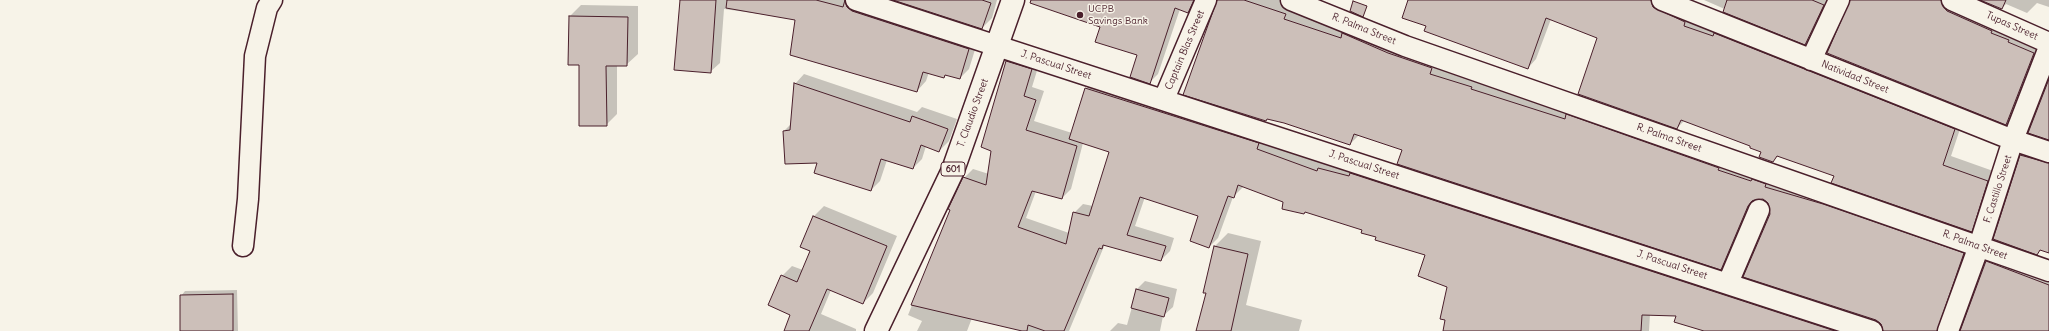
<!DOCTYPE html>
<style>
body{margin:0}
canvas{display:block;background:#f7f3e8}
</style>
<canvas width="2049" height="331"></canvas>
<script>
const ctx = document.querySelector('canvas').getContext('2d');
ctx.lineJoin = 'round';
function paint(path, color) { ctx.fillStyle = color; ctx.fill(path, 'evenodd'); }
const poly = rows => new Path2D(rows.map(r => 'M' + r).join(''));
function trace(path, color, width, dash) { ctx.strokeStyle = color; ctx.lineWidth = width; ctx.lineCap = dash ? 'butt' : 'round'; ctx.setLineDash(dash || []); ctx.stroke(path); }
function label(font, color, halo, rows, align = 'center') {
  ctx.font = font + ' Delius,sans-serif'; ctx.lineWidth = 3; ctx.setLineDash([]); ctx.textBaseline = 'middle'; ctx.strokeStyle = halo; ctx.fillStyle = color; for (const [text, x, y, turn = 0] of rows) {
    ctx.save(); ctx.translate(x, y); ctx.rotate((+turn || 0) * Math.PI / 180); ctx.textAlign = isNaN(turn) ? turn : align; if (halo) ctx.strokeText(text, 0, 0); ctx.fillText(text, 0, 0); ctx.restore();
  }
}
paint(poly([
 [681,0,859,0,978,40,969,69,960,78,946,74,944,77,929,72,926,81,917,91,796,19,724,9,720,63,710,72],
 [900,0,997,0,992,18,982,28],
 [1042,0,1198,0,1188,12,1180,9,1158,74,1150,82,1138,55,1102,26],
 [1217,0,1280,0,1972,245,1951,331,1884,331,1884,328,1876,319,1771,214,1769,203,1763,198,1755,199,1730,260,1721,269,1403,149,1359,135,1350,144],
 [1409,0,1665,0,1963,120,1951,156,1996,172,1980,222,1971,231,1835,176,1778,156,1773,161,1752,146,1684,121,1677,128,1599,38,1551,19,1536,59,1528,68,1427,26],
 [1704,0,1830,0,1814,35,1805,44],
 [1850,0,1955,0,2043,44,2015,115,2006,124],
 [1983,0,2049,0,2049,7,2037,3,2027,13,2006,4,2002,8],
 [581,5,638,6,638,54,626,65,617,65,617,114,606,125,580,64,569,64,570,16],
 [1016,53,1040,61,1032,87,1044,91,1034,121,1072,133,1086,89,1095,80,1870,331,1703,331,1675,321,1677,315,1650,314,1649,331,1444,331,1448,286,1426,255,1377,237,1363,229,1244,186,1233,197,1218,238,1209,247,1199,215,1145,197,1135,226,1174,238,1170,251,1161,260,1105,244,1069,331,1026,331,972,318,967,331,917,331,922,321,908,315,964,178,973,169,989,174,1007,62],
 [1083,143,1110,151,1093,206,1083,204,1074,213,1069,233,1026,218,1036,191,1062,198,1071,189],
 [804,74,917,112,922,107,957,119,949,141,939,151,926,146,922,159,913,168,887,160,880,181,871,190,819,162,784,131,792,123,795,84],
 [2030,146,2049,152,2049,252,2042,249,2037,254,1994,239,2021,155],
 [824,206,897,236,873,293,863,303,831,290,821,314,856,329,856,331,785,331,792,314,782,276,792,266,803,270,811,251,801,246,814,216],
 [1228,233,1261,241,1246,305,1302,320,1299,331,1197,331,1208,293,1215,246],
 [1996,253,2049,273,2049,331,1961,331,1987,262],
 [1145,281,1177,289,1173,307,1163,316,1160,331,1110,331,1118,323,1127,325,1137,289],
 [237,290,238,331,181,331,181,296,185,291]
]), '#0003');
const building = poly([
 [680,0,716,0,711,73,674,70,680,0],
 [727,0,816,0,843,7,845,0,847,7,852,11,969,49,960,79,945,75,944,78,923,72,917,92,790,55,795,20,726,8,727,0],
 [893,0,982,0,991,3,982,29,893,0],
 [1031,0,1194,0,1188,13,1175,8,1150,84,1130,77,1137,55,1095,42,1100,27,1030,3,1031,0],
 [1217,0,1244,0,1286,14,1284,19,1341,38,1342,33,1388,53,1432,68,1430,74,1472,87,1471,89,1565,119,1566,114,1719,168,1718,170,1751,181,1752,179,1766,184,1765,187,1823,204,1964,253,1937,331,1883,331,1881,324,1876,320,1743,277,1770,214,1768,203,1763,199,1752,201,1748,206,1721,270,1397,164,1402,150,1354,134,1350,145,1284,123,1267,119,1266,121,1183,95,1217,0],
 [1408,0,1651,0,1653,7,1685,22,1684,26,1713,36,1714,33,1955,129,1943,165,1988,181,1972,232,1831,183,1834,176,1777,156,1773,162,1759,157,1761,152,1750,148,1750,146,1681,120,1677,129,1578,94,1597,38,1546,18,1528,69,1424,31,1426,26,1402,18,1408,0],
 [1727,0,1812,0,1824,5,1805,45,1723,12,1727,0],
 [1850,0,1941,0,1943,6,1947,11,1992,31,1991,33,2009,40,2008,42,2034,53,2006,125,1827,53,1850,0],
 [1980,0,2006,0,2002,9,1980,0],
 [1353,1,1367,6,1363,17,1350,11,1353,1],
 [569,16,628,17,627,66,606,66,607,126,579,126,579,65,568,65,569,16],
 [1006,61,1032,69,1024,96,1036,100,1026,130,1077,146,1062,199,1032,191,1018,227,1066,244,1073,212,1089,216,1109,152,1069,139,1085,88,1259,143,1257,149,1317,171,1318,168,1349,176,1350,173,1835,331,1704,331,1674,322,1676,316,1642,315,1641,331,1443,331,1445,320,1440,319,1447,287,1418,276,1425,255,1375,240,1376,237,1361,233,1362,230,1305,212,1304,214,1282,209,1283,202,1238,185,1234,198,1228,196,1209,248,1190,241,1198,216,1140,197,1127,235,1166,246,1161,261,1103,245,1102,249,1099,248,1064,331,1045,331,1028,325,1027,331,1022,331,911,305,950,210,948,209,963,177,986,185,991,151,981,147,1006,61],
 [2049,79,2049,140,2028,133,2049,79],
 [794,83,910,122,912,116,948,129,939,152,921,145,913,169,881,159,871,191,814,173,817,163,785,164,783,131,790,130,794,83],
 [2020,155,2049,163,2049,253,2040,250,2037,255,1993,239,2020,155],
 [813,216,887,246,863,304,827,289,809,331,784,331,790,315,768,305,781,275,797,282,810,251,800,247,813,216],
 [1214,246,1248,254,1231,331,1196,331,1206,293,1203,293,1214,246],
 [1986,261,2049,285,2049,331,1960,331,1986,261],
 [1136,289,1169,298,1164,317,1131,308,1136,289],
 [233,294,233,331,180,331,180,295,233,294]
]);
paint(building, '#ccbfb9');
trace(building, '#4a1f2b', 1);
const minor = poly([
 [856,0,1872,331],
 [1291,0,1405,46,2049,271],
 [1662,0,2013,140,2049,152],
 [1952,0,2049,43],
 [1811,60,1839,0],
 [1164,99,1206,0],
 [243,246,248,199,255,56,267,8,272,0],
 [1728,283,1759,210],
 [1948,331,1979,246,2013,140,2049,47]
]);
const major = poly([
 [876,331,953,170,1013,0]
]);
trace(minor, '#4a1f2b', 23);
trace(major, '#4a1f2b', 25);
trace(minor, '#f7f3e8', 20);
trace(major, '#f7f3e8', 22);
for (const [x, y, r, color] of [
 [1080,15,4,"#4a1f2b"]
]) { const dot = new Path2D(); dot.arc(x, y, r, 0, 2 * Math.PI); ctx.fillStyle = color; ctx.fill(dot); trace(dot, '#f7f3e8', 1.5); }
for (const [x, y, w] of [
 [953,169,24]
]) { const box = new Path2D(); box.roundRect(x - w / 2, y - 7, w, 14, 3); ctx.fillStyle = '#f7f3e8'; ctx.fill(box); trace(box, '#4a1f2b', 1); }
label('bold 9px', '#4a1f2b', null, [
 ["601",953,169]
]);
label('10px', '#4a1f2b', '#f7f3e8', [
 ["UCPB",1088,9],
 ["Savings Bank",1088,21]
], 'left');
label('10px', '#4a1f2b', '#f7f3e8', [
 ["Tupas Street",2012,26,24],
 ["R. Palma Street",1364,29,22],
 ["Captain Blas Street",1185,50,-67],
 ["J. Pascual Street",1056,65,18],
 ["Natividad Street",1855,77,22],
 ["T. Claudio Street",973,113,-70],
 ["R. Palma Street",1669,138,19],
 ["J. Pascual Street",1364,165,18],
 ["F. Castillo Street",1998,189,-72],
 ["R. Palma Street",1975,245,20],
 ["J. Pascual Street",1672,265,18]
]);
</script>
